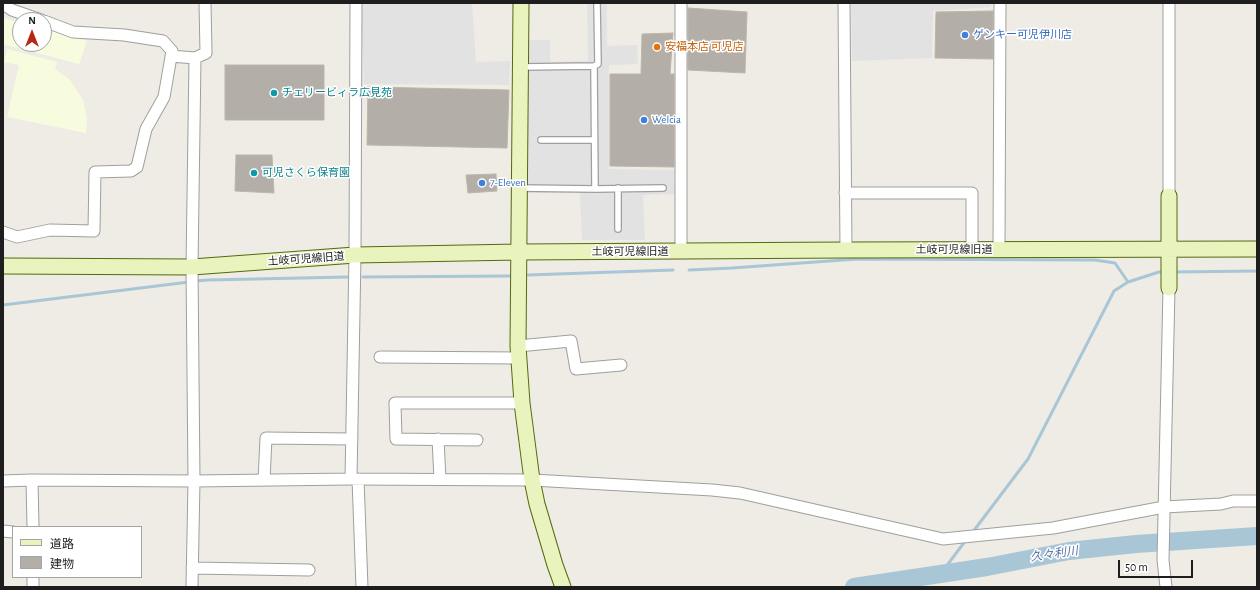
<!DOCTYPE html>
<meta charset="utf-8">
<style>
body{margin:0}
#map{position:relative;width:1260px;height:590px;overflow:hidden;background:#eeece4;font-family:"Alegreya Sans","Noto Sans JP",sans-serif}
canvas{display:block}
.frame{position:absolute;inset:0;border:4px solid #1e1e1e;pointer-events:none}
.legend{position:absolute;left:12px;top:526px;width:130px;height:52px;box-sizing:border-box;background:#fff;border:1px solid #a5a5a5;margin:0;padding:5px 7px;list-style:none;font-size:12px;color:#1e1e1e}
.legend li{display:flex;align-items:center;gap:8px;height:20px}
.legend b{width:20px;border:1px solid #a5a5a5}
.north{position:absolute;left:12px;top:12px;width:40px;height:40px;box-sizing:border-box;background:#fff;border:1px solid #a5a5a5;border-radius:50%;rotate:0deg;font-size:11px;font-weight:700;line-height:16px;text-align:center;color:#1e1e1e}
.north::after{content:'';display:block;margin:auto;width:14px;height:18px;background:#b92912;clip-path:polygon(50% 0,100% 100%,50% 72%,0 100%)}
.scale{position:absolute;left:1118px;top:560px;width:75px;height:18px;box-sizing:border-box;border:2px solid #1e1e1e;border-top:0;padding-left:5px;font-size:12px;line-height:14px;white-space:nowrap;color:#1e1e1e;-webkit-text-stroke:3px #fff;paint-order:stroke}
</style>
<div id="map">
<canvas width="1260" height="590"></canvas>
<div class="frame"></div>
<ul class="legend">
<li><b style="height:5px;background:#e9f3bd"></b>道路</li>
<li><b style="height:11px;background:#b3aea7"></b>建物</li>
</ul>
<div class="north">N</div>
<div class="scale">50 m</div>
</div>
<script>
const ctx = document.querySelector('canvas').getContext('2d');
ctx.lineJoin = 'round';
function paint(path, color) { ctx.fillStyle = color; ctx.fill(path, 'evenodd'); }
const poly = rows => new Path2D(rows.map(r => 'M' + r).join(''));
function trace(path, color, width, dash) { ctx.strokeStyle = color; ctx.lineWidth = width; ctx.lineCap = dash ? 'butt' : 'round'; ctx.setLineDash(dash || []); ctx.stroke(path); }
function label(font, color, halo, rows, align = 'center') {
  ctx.font = font + ' "Alegreya Sans","Noto Sans JP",sans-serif'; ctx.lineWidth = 3; ctx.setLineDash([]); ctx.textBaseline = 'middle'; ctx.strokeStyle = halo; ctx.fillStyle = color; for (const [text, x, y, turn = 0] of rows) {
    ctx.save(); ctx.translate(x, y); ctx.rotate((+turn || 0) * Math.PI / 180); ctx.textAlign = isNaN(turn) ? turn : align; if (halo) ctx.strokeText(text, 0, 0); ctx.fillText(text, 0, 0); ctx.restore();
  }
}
paint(poly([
 [3,18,20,23,20,44,44,44,44,29,87,41,79,64,3,44],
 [7,49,57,62,55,69,70,80,83,100,87,119,86,133,7,117,19,65,4,62]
]), '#f8fcdf');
paint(poly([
 [361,3,472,3,476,62,510,61,509,85,364,84],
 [587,3,607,3,607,46,637,45,638,64,609,65,609,169,674,170,675,194,643,195,645,240,582,240,580,193,526,193,527,40,550,40,550,62,588,61],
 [851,3,990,3,991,7,933,11,932,58,852,61]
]), '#e2e2e2');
trace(poly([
 [689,270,732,268,857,259,1095,260,1115,263,1128,282,1159,272,1165,272],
 [1173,272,1257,271],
 [528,275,673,270],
 [363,277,510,276],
 [195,281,208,280,347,277],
 [3,305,189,282],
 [972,533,1028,459,1114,291,1128,282],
 [942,572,966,540]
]), '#a9c6d7', 3);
trace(poly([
 [854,587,987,567,1069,551,1136,544,1257,536]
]), '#a9c6d7', 18);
const building = poly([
 [688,8,747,12,745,73,688,70,688,8],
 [993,11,993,59,935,58,936,12,993,11],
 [673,33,670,74,674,74,674,167,610,166,610,74,641,74,642,34,673,33],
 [225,65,324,65,324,120,225,120,225,65],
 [368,87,509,90,507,148,367,145,368,87],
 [236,155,272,155,274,193,235,191,236,155],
 [496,174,497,191,468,193,466,175,496,174]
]);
paint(building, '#b3aea7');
trace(building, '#beb5a8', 1);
const lane = poly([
 [522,67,594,66,598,64,597,3],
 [541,140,594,140],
 [520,188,595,189,594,66],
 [618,188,618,229],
 [595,189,663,188]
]);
const street = poly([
 [681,3,681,252],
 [844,3,846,250],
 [1169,3,1169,196],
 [3,4,12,10,41,20],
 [171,56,195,58],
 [845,193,972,193,972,250],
 [3,232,17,237,50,230,94,231,95,172,131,171,137,167,146,129,164,97,172,51,163,41,124,35,73,32,44,21],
 [999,250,1000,3],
 [518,346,571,341,576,369,621,365],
 [380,357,519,358],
 [438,439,440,479],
 [477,440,396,439,395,403,522,403],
 [351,479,355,255,356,3],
 [358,479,362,587],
 [32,480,33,527],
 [264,480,266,438,352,439],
 [3,481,32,480,194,481,351,479,532,480,712,490,740,493,943,539,1053,528,1164,507,1221,504,1233,501,1257,501],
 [3,531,13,532],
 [192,568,309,570],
 [33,577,33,587],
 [192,587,194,481,192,267,195,58,206,53,205,3],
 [1166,587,1163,560,1164,515,1169,288]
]);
const secondary = poly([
 [521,3,518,346,522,403,532,480,537,504,555,565,563,587],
 [1169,196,1169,288],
 [3,266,192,267,355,255,519,252,846,250,1257,249]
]);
trace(lane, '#9f9f9f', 8);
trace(street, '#9f9f9f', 13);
trace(secondary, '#546a0f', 17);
trace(lane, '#fff', 5.5);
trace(street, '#fff', 11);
trace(secondary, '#e9f3bd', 15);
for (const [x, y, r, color] of [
 [965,35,4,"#3f7fe0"],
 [657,47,4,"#e8710a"],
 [274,93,4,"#0f9aa8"],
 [644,120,4,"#3f7fe0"],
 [254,173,4,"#0f9aa8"],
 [482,183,4,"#3f7fe0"]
]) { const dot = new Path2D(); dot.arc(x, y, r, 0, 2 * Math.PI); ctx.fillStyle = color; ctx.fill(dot); trace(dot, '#fff', 1.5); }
label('11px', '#366cbe', '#fff', [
 ["ゲンキー可児伊川店",973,35],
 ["Welcia",652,120],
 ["7-Eleven",490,183]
], 'left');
label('11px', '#c56008', '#fff', [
 ["安福本店 可児店",665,47]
], 'left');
label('11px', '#0d838f', '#fff', [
 ["チェリービィラ広見苑",282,93],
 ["可児さくら保育園",262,173]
], 'left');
label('11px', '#1e1e1e', '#fff', [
 ["土岐可児線旧道",954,250],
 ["土岐可児線旧道",630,252],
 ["土岐可児線旧道",306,259,-4]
]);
label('italic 12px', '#5370a4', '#fff', [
 ["久々利川",1054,554,-8]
]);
</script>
